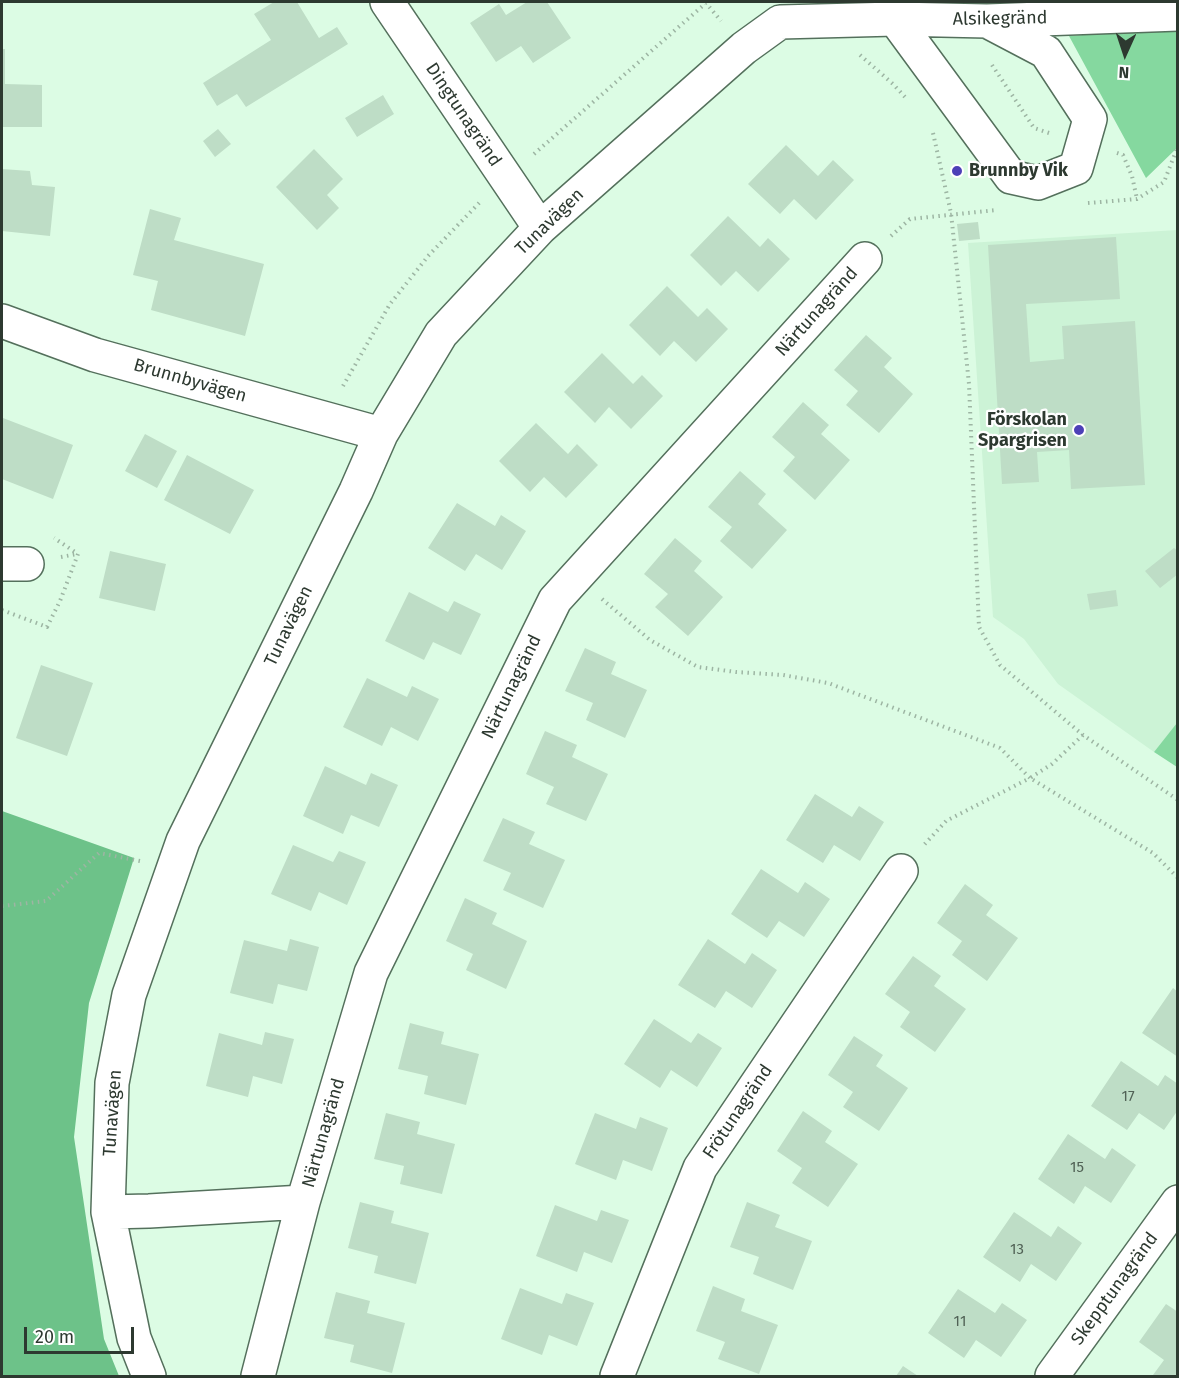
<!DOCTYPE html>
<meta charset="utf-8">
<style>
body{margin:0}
#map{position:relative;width:1179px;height:1378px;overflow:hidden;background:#dcfce4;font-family:"Fira Sans",sans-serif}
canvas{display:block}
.frame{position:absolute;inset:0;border:3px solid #2d3930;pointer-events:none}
.north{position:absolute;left:1095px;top:24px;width:60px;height:60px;-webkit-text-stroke:4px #fff;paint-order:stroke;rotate:183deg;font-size:16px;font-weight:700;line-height:24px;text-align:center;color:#2d3930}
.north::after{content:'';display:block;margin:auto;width:21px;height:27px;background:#2d3930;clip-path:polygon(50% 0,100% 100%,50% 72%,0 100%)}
.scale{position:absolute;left:24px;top:1327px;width:110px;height:27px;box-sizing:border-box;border:3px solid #2d3930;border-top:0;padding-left:8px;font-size:18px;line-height:21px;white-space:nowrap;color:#2d3930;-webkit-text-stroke:4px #fff;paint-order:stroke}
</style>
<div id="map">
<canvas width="1179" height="1378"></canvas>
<div class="frame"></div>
<div class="north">N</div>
<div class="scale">20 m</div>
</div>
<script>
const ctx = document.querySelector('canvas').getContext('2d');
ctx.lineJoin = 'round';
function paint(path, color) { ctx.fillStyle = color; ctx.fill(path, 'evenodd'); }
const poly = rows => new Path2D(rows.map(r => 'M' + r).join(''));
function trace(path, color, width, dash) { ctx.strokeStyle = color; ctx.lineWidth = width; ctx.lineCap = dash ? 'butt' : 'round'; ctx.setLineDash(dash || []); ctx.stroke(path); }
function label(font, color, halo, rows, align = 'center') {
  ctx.font = font + ' "Fira Sans",sans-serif'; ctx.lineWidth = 4.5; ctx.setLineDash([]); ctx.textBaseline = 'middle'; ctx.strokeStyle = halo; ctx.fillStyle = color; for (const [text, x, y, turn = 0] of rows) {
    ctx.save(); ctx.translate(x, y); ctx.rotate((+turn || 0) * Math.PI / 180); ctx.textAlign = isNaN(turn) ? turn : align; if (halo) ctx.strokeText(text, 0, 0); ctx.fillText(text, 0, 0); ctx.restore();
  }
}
paint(poly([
 [1177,230,1178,723,1154,752,1058,684,1024,639,993,617,968,243]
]), '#ccf3d6');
paint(poly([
 [1177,2,1177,148,1146,178,1069,36,1136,31],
 [1177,723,1177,767,1154,752]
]), '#85d89f');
paint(poly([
 [2,811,134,858,89,1003,74,1137,104,1339,119,1376,2,1376]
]), '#6dc289');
paint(poly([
 [274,2,297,2,319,38,337,27,348,44,246,107,237,94,217,106,203,83,271,40,254,14],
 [527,2,547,2,571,38,533,63,521,46,496,62,470,23,499,4,506,15],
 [2,49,5,49,5,84,42,85,42,127,2,127],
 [383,95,394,114,357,137,345,118],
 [218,129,231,144,215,157,203,141],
 [786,145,818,176,833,160,854,180,816,220,794,199,780,214,748,184],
 [314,149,343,179,327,195,339,208,317,230,276,187],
 [2,169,30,171,32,185,55,187,50,236,2,231],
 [150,209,181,218,174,240,264,264,245,336,151,310,158,281,133,275],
 [728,216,760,247,768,238,790,259,758,292,736,271,721,286,690,255],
 [978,222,980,239,959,241,957,224],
 [1116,237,1120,299,1026,304,1030,362,1064,359,1062,326,1135,321,1145,485,1071,489,1069,450,1037,452,1039,482,1002,484,988,245],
 [667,286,698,317,707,308,728,329,696,362,674,341,660,356,629,325],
 [866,335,892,358,884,367,913,394,879,433,846,405,858,391,834,370],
 [602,353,633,384,642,375,663,396,631,429,609,407,595,423,564,392],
 [803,402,829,425,821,434,850,460,815,500,783,471,795,457,772,437],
 [3,418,73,445,53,499,2,479],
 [536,423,568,454,577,444,598,465,566,498,544,477,530,492,499,461],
 [145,434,177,451,157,488,125,471],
 [187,455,254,490,230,534,164,500],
 [740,471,766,494,758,504,787,530,752,569,720,541,732,527,708,507],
 [457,503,495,526,501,515,526,531,502,570,476,554,465,571,428,548],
 [675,538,702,561,694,571,723,597,688,636,655,607,668,594,644,574],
 [1174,548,1178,551,1178,574,1160,588,1145,571],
 [110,551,166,564,155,611,99,598],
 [1116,590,1118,606,1090,610,1087,594],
 [409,592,448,612,454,601,481,614,461,655,433,642,424,660,385,641],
 [585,648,616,662,611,674,647,690,625,738,586,720,593,703,565,691],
 [41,665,93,683,67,756,16,738],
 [367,678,407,697,412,686,439,699,418,741,391,727,382,746,343,727],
 [545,731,577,745,572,757,608,774,586,821,546,804,554,787,526,774],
 [325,766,366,785,371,773,398,785,379,827,351,815,343,834,303,816],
 [815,794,852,817,859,806,884,822,860,861,834,845,823,863,786,840],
 [503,818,535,832,529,844,565,860,543,908,503,890,511,873,483,861],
 [293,845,333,862,339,851,366,862,347,905,319,892,311,911,271,894],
 [761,869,798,893,805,882,830,899,804,937,779,921,767,938,731,914],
 [965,884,993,905,986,915,1018,938,987,981,952,955,962,941,937,923],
 [465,898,497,913,492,924,527,941,506,989,466,970,473,954,446,941],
 [290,939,319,947,307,991,278,984,273,1004,230,993,244,940,287,951],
 [708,939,745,964,752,953,777,970,752,1008,726,991,715,1008,678,985],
 [913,956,941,976,934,986,966,1009,935,1052,900,1027,910,1012,885,994],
 [1173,988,1178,992,1178,1057,1142,1033],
 [654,1019,691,1043,698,1033,722,1048,697,1087,671,1070,660,1088,624,1064],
 [410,1023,444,1032,441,1044,479,1054,466,1105,424,1094,428,1076,398,1069],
 [265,1032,294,1039,282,1084,253,1076,248,1097,206,1086,219,1033,262,1045],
 [854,1036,883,1055,876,1066,908,1088,879,1131,843,1107,853,1092,828,1075],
 [1121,1061,1158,1086,1165,1075,1178,1084,1178,1110,1164,1130,1139,1113,1127,1130,1091,1106],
 [803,1111,832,1131,825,1142,858,1164,828,1207,792,1183,802,1168,777,1151],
 [386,1113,420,1122,417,1134,455,1144,442,1194,400,1184,404,1166,374,1159],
 [595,1113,636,1129,640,1117,668,1128,652,1171,623,1160,616,1180,575,1164],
 [1068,1134,1105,1159,1112,1148,1136,1165,1111,1203,1085,1186,1074,1204,1038,1179],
 [360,1202,394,1211,391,1223,429,1233,416,1284,374,1273,378,1256,348,1248],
 [747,1202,780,1215,775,1227,812,1241,793,1290,753,1274,759,1257,730,1247],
 [555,1205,597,1221,601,1210,629,1220,612,1263,584,1252,577,1272,536,1256],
 [1014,1212,1051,1237,1058,1226,1082,1243,1056,1281,1031,1264,1020,1282,983,1257],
 [713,1286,745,1299,741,1311,778,1325,759,1374,718,1359,725,1342,696,1331],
 [520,1288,562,1304,566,1293,594,1303,577,1346,549,1335,542,1355,501,1339],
 [958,1289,995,1313,1002,1303,1027,1320,1001,1357,976,1340,964,1358,928,1333],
 [336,1292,370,1301,367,1313,405,1323,392,1373,350,1362,354,1345,324,1338],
 [1166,1304,1178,1312,1178,1376,1156,1376,1153,1375,1164,1360,1139,1342],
 [903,1366,918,1376,896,1376]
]), '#beddc6');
const minor = poly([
 [387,2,540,228],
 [895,19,1011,177,1038,183,1076,168,1090,119,1046,52,987,21],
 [2,321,95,355,381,434],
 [2,564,27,564],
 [108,1212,149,1211,303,1202,371,973,555,600,865,259],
 [149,1376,134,1338,108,1212,112,1083,129,995,183,841,356,491,381,434,441,334,540,228,744,48,780,22,895,19,987,21,1178,14],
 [258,1376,303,1202],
 [617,1376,700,1168,901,871],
 [1052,1376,1178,1202]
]);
trace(minor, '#54705c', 36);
trace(poly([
 [860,55,893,84,905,97],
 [992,65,1034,128,1049,133],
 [933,133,951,213,969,384,979,627,1000,665,1083,735,1178,800],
 [1117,153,1123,155,1132,176,1137,199],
 [534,154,706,3,721,21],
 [1088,203,1137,199,1164,182,1178,146],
 [891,236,910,219,997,210],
 [343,386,390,304,429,255,481,201],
 [61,557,77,554],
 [602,599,650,640,698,667,736,672,783,675,828,683,1000,748,1030,778,946,821,923,846],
 [2,610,47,627,60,601,78,554,54,538],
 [1083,735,1052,764,1030,778,1153,853,1178,878],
 [2,906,46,901,99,853,140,861]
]), '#9db5a3', 4, [1.5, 4.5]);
trace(minor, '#fff', 33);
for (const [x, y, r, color] of [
 [957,171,6,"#4d40b7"],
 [1079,430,6,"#4d40b7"]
]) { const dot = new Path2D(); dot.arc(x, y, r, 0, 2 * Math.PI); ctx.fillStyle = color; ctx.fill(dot); trace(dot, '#fff', 2); }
label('15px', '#516256', null, [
 ["17",1128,1097],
 ["15",1077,1168],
 ["13",1017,1250],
 ["11",960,1322]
]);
label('18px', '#2d3930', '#fff', [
 ["Alsikegränd",1000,19,-1],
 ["Dingtunagränd",463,115,56],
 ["Tunavägen",550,222,-44],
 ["Närtunagränd",817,312,-48],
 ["Brunnbyvägen",190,381,16],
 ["Tunavägen",289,626,-64],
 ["Närtunagränd",512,687,-64],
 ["Frötunagränd",738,1112,-56],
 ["Tunavägen",113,1113,-86],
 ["Närtunagränd",324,1133,-74],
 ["Skepptunagränd",1115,1289,-54]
]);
label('bold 18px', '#2d3930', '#fff', [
 ["Brunnby Vik",969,171],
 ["Förskolan",1067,420,"right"],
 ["Spargrisen",1067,441,"right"]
], 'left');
</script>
